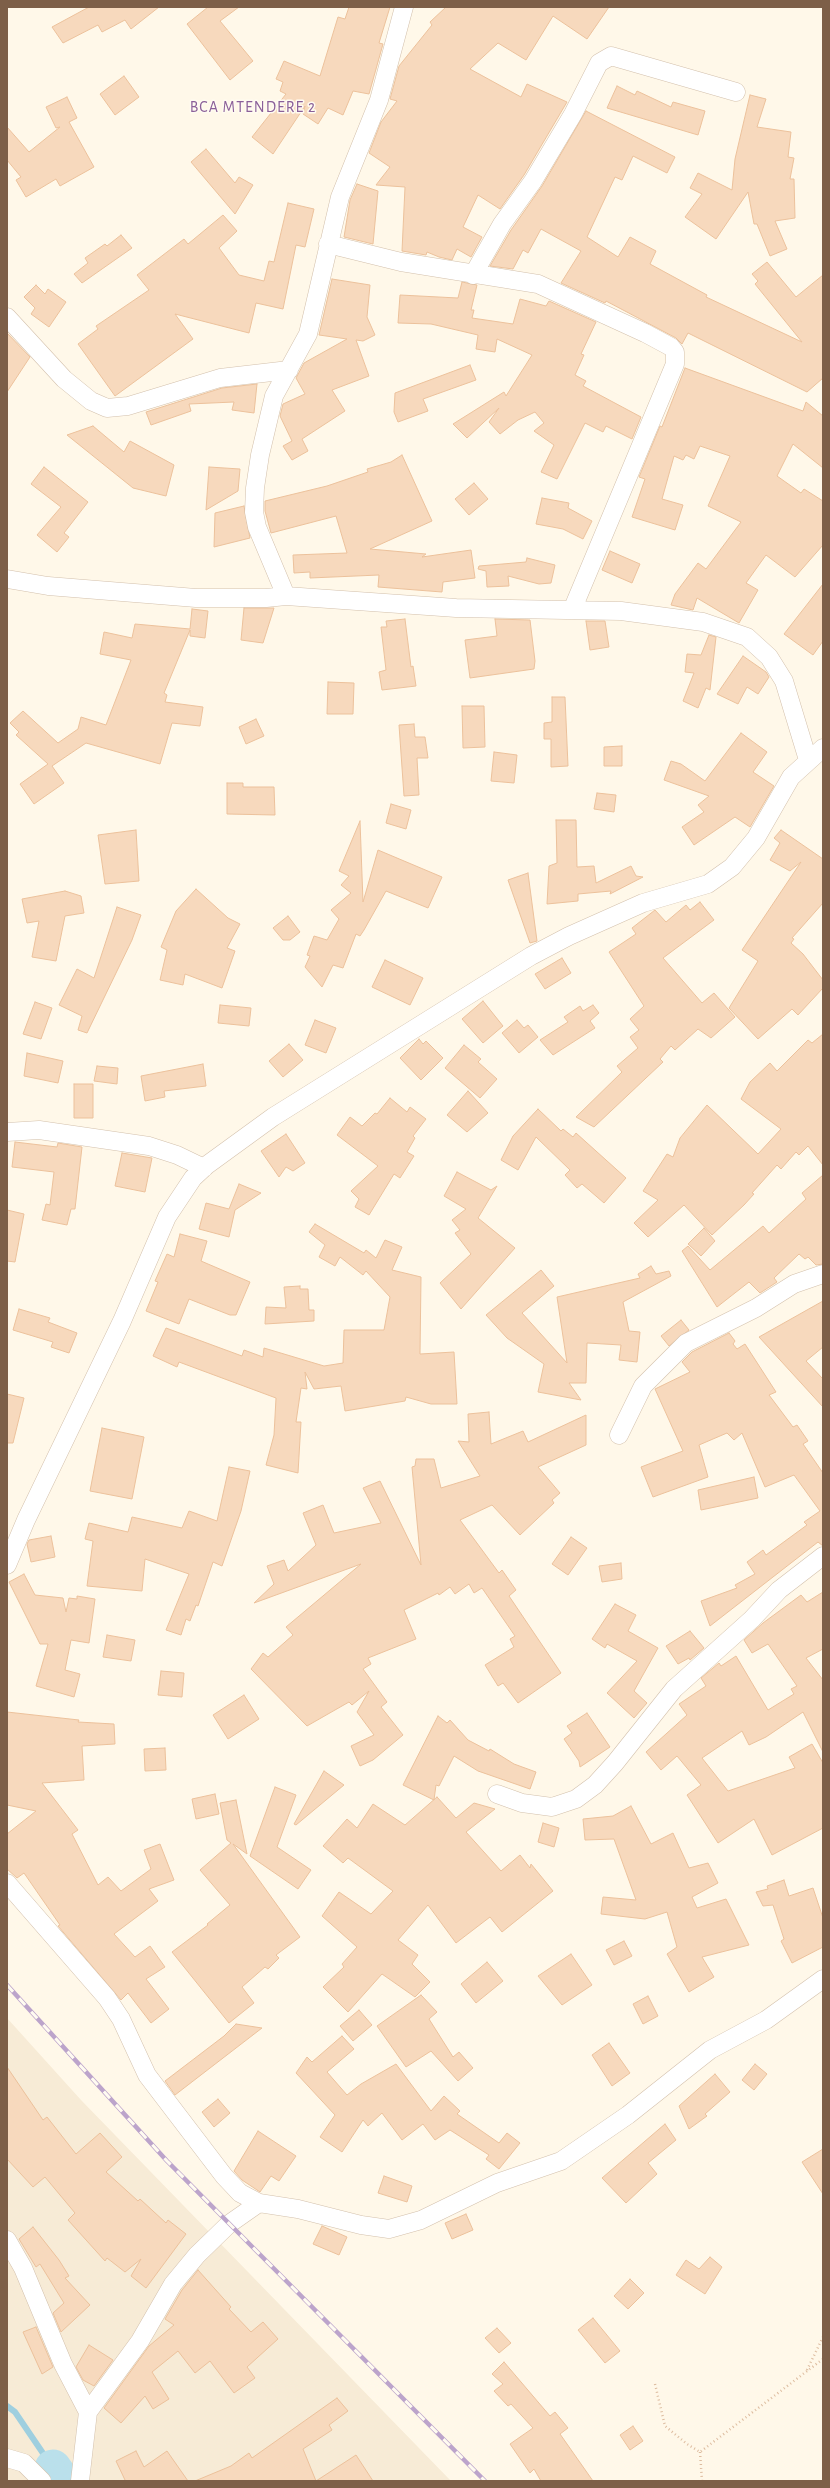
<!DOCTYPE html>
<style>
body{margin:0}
#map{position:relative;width:830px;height:2488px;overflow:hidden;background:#fff8e9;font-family:"Alegreya Sans",sans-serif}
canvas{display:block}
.frame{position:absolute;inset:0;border:8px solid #7d5f48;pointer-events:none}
</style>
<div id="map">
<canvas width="830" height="2488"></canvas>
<div class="frame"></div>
</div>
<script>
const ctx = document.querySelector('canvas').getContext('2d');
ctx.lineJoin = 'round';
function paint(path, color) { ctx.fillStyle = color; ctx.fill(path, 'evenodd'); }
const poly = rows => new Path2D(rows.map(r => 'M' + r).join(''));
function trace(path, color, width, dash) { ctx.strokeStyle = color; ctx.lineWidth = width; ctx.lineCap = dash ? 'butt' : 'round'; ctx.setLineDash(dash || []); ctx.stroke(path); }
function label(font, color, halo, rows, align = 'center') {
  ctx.font = font + ' "Alegreya Sans",sans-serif'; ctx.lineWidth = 3; ctx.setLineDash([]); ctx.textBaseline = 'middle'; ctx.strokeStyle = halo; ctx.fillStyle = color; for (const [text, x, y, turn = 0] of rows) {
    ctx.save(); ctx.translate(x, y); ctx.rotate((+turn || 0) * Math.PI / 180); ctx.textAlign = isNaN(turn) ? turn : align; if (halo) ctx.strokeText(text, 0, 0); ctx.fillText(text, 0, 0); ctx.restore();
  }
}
paint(poly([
 [7,2018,81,2100,451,2481,7,2481]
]), '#f7ebd6');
trace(poly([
 [7,2406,15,2412,53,2468]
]), '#9fcfdf', 6);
trace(poly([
 [53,2468,62,2481]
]), '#bae0eb', 37);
const building = poly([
 [89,7,159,7,131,29,125,20,102,32,98,25,63,43,52,27,89,7],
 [208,7,239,7,220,21,253,61,230,80,187,24,208,7],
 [349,7,390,7,379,43,383,44,369,94,353,91,343,115,328,108,318,124,303,114,305,106,273,154,252,137,286,94,280,91,283,82,276,79,284,61,320,76,338,17,345,19,349,7],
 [446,7,609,7,587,39,553,16,526,60,498,43,470,69,521,97,527,84,567,102,524,175,500,209,478,195,463,227,482,237,471,257,457,249,452,260,439,257,427,252,426,255,402,251,405,187,376,185,390,167,369,153,381,122,397,101,390,99,399,66,432,25,430,22,446,7],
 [124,76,139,97,115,115,100,94,124,76],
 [617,86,635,95,637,91,671,107,673,102,705,111,698,135,607,108,617,86],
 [750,95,766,99,757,127,791,132,788,157,794,158,790,179,794,179,795,218,775,221,787,249,770,256,757,224,754,224,748,192,716,239,685,217,702,194,690,188,698,173,732,190,735,159,750,95],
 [67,97,77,118,69,122,94,167,60,186,56,179,26,197,16,180,21,177,7,160,7,127,29,152,60,127,56,128,46,107,67,97],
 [586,111,675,157,667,173,633,156,622,180,615,177,587,237,618,257,630,237,656,251,650,264,707,295,706,297,802,342,755,284,758,281,752,274,767,262,796,297,823,275,823,378,807,392,688,333,682,344,676,338,606,301,605,303,561,283,581,251,541,229,528,253,523,250,513,269,490,266,511,230,542,186,586,111],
 [206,149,235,183,239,177,253,185,235,214,191,162,206,149],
 [357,184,378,191,373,244,344,237,350,200,357,184],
 [288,203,314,209,305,247,296,245,283,309,256,303,249,333,175,314,193,339,115,396,78,344,98,329,96,326,149,290,137,275,184,239,188,244,223,215,237,231,219,248,239,275,264,281,269,261,274,262,288,203],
 [121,235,132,248,82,283,74,274,88,263,85,258,105,244,107,246,121,235],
 [332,279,370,285,367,317,375,335,363,341,356,340,369,376,332,390,345,411,302,439,308,451,292,460,283,446,292,441,280,416,283,404,305,394,296,378,304,363,347,339,319,335,332,279],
 [462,282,477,285,471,310,474,310,472,318,513,324,520,299,546,306,549,301,596,322,581,354,584,355,575,375,586,381,583,386,641,417,632,439,606,426,603,432,585,423,557,479,541,472,554,445,534,431,544,423,535,412,518,420,500,434,489,422,499,408,467,438,453,424,504,392,506,396,532,355,497,339,495,352,476,349,478,335,431,324,398,323,400,295,458,298,462,282],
 [36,285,45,294,48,289,66,302,49,327,31,314,35,308,24,297,36,285],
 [7,333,30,357,7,392,7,333],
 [470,365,476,380,423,399,428,411,398,422,394,412,395,393,470,365],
 [685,368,803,411,806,402,823,416,823,468,793,444,777,476,801,493,804,489,823,501,823,545,795,577,766,555,746,583,758,590,739,623,697,598,693,610,671,605,675,594,698,563,706,569,741,522,708,506,730,456,700,446,694,459,686,455,683,460,674,456,662,499,683,505,675,530,632,517,645,479,639,477,660,426,662,427,685,368],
 [257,384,254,413,232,410,234,402,189,404,191,411,151,425,146,412,222,388,257,384],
 [93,426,124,452,130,441,174,465,166,496,133,488,67,435,93,426],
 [402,455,432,521,370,549,426,554,422,557,471,550,475,578,443,582,442,592,378,587,379,575,310,578,310,572,294,573,293,555,347,553,336,516,271,533,265,511,265,501,327,486,368,472,367,469,391,462,402,455],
 [44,467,88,502,64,533,69,537,57,552,37,535,61,507,31,484,44,467],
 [209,467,240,469,238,491,206,510,209,467],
 [474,483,488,499,469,515,455,499,474,483],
 [542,498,569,503,568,508,592,521,583,539,563,529,536,524,542,498],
 [244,506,250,538,214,547,215,513,244,506],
 [610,551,640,564,632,583,602,570,610,551],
 [527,558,555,565,551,583,539,584,508,576,509,586,487,587,486,571,478,569,479,566,526,562,527,558],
 [823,584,823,641,813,655,784,634,823,584],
 [244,608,274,608,263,643,241,640,244,608],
 [192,609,208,611,205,638,190,636,190,630,164,693,167,695,165,702,203,707,200,726,172,723,160,764,86,743,52,766,64,783,34,804,20,784,48,764,16,735,19,732,10,723,23,711,58,743,78,729,81,717,106,725,131,660,100,654,104,632,132,638,135,624,190,629,192,609],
 [405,619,411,667,413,666,416,686,382,690,379,672,386,670,381,627,387,627,386,621,405,619],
 [495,619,530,620,535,661,534,669,470,678,465,640,497,636,495,619],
 [586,621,605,621,609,647,590,650,586,621],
 [709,635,716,637,710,690,706,688,698,708,683,701,694,673,685,672,687,654,701,655,709,635],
 [743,656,766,672,769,677,758,694,747,687,738,704,717,694,743,656],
 [328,682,354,683,353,714,327,714,328,682],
 [552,697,565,697,568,766,551,767,551,739,544,739,544,723,552,722,552,697],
 [462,706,484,706,485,747,463,748,462,706],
 [256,719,264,736,246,744,239,727,256,719],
 [414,724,415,737,425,737,428,758,417,758,419,795,404,796,399,725,414,724],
 [741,733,767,752,753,772,774,786,750,827,735,817,694,845,682,827,704,812,698,805,709,796,664,780,671,761,681,764,705,781,741,733],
 [622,746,622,766,604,766,604,747,622,746],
 [494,752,517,755,514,783,491,781,494,752],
 [227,783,243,783,243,787,274,787,275,815,227,814,227,783],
 [597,793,616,795,614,812,594,809,597,793],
 [391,804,411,810,406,829,386,823,391,804],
 [556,820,576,820,577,867,594,866,596,883,631,866,636,876,643,877,610,894,611,891,578,894,578,901,547,904,549,866,557,863,556,820],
 [360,821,363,902,378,850,442,877,428,908,386,891,364,930,360,936,356,934,343,968,333,965,322,987,305,967,310,956,307,955,314,936,327,940,339,919,331,910,351,893,341,885,349,876,339,871,360,821],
 [136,830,139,881,105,884,98,835,136,830],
 [781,830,823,859,823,903,792,938,794,939,791,943,803,954,823,980,823,988,798,1015,792,1009,758,1039,729,1008,758,961,742,950,801,862,790,871,770,860,780,843,774,838,781,830],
 [528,873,537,941,530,943,508,880,528,873],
 [196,889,228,918,240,924,227,948,235,951,222,988,185,974,183,985,160,980,167,950,161,947,176,911,196,889],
 [65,891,81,896,84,913,65,916,56,961,32,957,39,921,27,923,22,899,65,891],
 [700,902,714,920,663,958,702,1003,714,993,735,1017,711,1038,698,1029,675,1050,671,1046,660,1059,663,1062,594,1127,576,1117,622,1072,617,1066,638,1048,630,1037,639,1030,630,1019,644,1006,609,952,636,934,632,928,655,910,666,922,686,905,690,910,700,902],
 [117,907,141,915,132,940,87,1033,78,1030,82,1016,59,1005,77,969,94,978,117,907],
 [288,916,300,932,290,940,283,940,273,928,288,916],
 [562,958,571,973,545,989,535,974,562,958],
 [385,960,423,978,410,1005,372,987,385,960],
 [483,1001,503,1026,483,1043,462,1019,483,1001],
 [35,1002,52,1008,41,1039,23,1034,35,1002],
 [220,1005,251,1008,249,1026,218,1023,220,1005],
 [593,1005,599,1013,590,1021,595,1028,553,1055,540,1040,568,1022,564,1017,580,1006,583,1011,593,1005],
 [315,1020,336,1028,326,1053,305,1045,315,1020],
 [517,1020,524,1028,528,1025,538,1037,519,1053,502,1033,517,1020],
 [823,1034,823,1165,808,1146,799,1155,796,1152,781,1169,777,1165,752,1193,754,1194,744,1205,712,1235,684,1205,648,1237,634,1223,658,1200,643,1191,667,1154,673,1157,680,1138,707,1105,758,1154,781,1129,741,1099,750,1082,770,1063,777,1071,808,1040,812,1043,823,1034],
 [419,1039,423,1044,426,1041,443,1058,421,1080,400,1058,419,1039],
 [289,1044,303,1060,283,1077,269,1061,289,1044],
 [464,1045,481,1059,478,1062,497,1079,480,1098,445,1068,464,1045],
 [27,1053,63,1061,58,1083,24,1076,27,1053],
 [203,1064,206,1086,164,1091,165,1097,145,1101,141,1076,203,1064],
 [97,1066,118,1068,117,1084,94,1081,97,1066],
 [74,1084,93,1084,93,1118,74,1118,74,1084],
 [468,1091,488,1113,467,1132,447,1115,468,1091],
 [390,1098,407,1112,410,1107,426,1119,413,1136,415,1138,407,1152,414,1156,400,1178,394,1174,369,1215,355,1207,359,1199,351,1191,378,1166,337,1135,350,1117,362,1126,375,1113,377,1114,390,1098],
 [538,1109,561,1131,563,1129,573,1137,576,1133,626,1178,604,1203,582,1184,577,1188,565,1175,570,1170,536,1137,518,1170,501,1160,513,1136,538,1109],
 [286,1134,305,1163,293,1171,286,1167,279,1177,261,1151,286,1134],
 [15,1142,57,1147,58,1143,82,1147,75,1209,71,1209,67,1225,42,1220,46,1204,50,1205,54,1172,12,1167,15,1142],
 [122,1153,152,1158,145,1192,115,1186,122,1153],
 [457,1172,491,1190,497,1186,478,1218,515,1248,461,1309,440,1283,471,1254,455,1233,460,1230,452,1220,466,1209,444,1196,457,1172],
 [823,1175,823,1264,816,1265,808,1257,805,1259,799,1254,774,1278,777,1282,760,1293,749,1282,717,1307,682,1251,688,1246,710,1270,763,1226,769,1233,806,1199,802,1193,823,1175],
 [239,1184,261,1193,235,1210,229,1237,199,1229,206,1203,229,1209,239,1184],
 [7,1210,24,1214,15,1262,7,1261,7,1210],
 [315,1224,364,1253,366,1250,376,1258,385,1240,402,1247,392,1270,421,1277,420,1354,454,1352,457,1404,431,1404,406,1397,405,1401,345,1411,341,1386,314,1389,305,1372,307,1389,301,1388,296,1422,301,1422,298,1473,266,1465,274,1435,276,1398,179,1362,177,1367,153,1356,166,1328,242,1356,244,1350,263,1357,264,1348,324,1366,343,1363,344,1330,384,1330,390,1297,366,1271,363,1275,340,1257,335,1266,319,1257,325,1245,309,1232,315,1224],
 [704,1228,715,1241,701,1256,688,1244,704,1228],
 [180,1234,207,1241,201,1261,250,1282,236,1315,230,1315,189,1299,179,1324,146,1311,158,1282,155,1281,167,1254,174,1257,180,1234],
 [651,1266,656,1274,669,1271,671,1276,623,1302,629,1331,640,1332,637,1362,619,1360,621,1345,587,1343,586,1383,569,1383,581,1400,538,1392,544,1364,507,1338,486,1315,541,1270,554,1286,522,1313,567,1363,557,1297,640,1278,638,1274,651,1266],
 [300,1286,300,1289,308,1289,309,1310,314,1310,314,1321,265,1324,266,1307,286,1308,284,1287,300,1286],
 [823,1301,823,1347,806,1361,823,1379,823,1407,759,1337,823,1301],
 [19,1309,50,1318,48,1322,77,1333,69,1353,51,1347,53,1342,13,1330,19,1309],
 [681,1320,689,1330,669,1346,661,1336,681,1320],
 [729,1333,735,1341,733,1344,737,1349,745,1344,776,1392,769,1395,793,1427,797,1425,808,1441,803,1444,823,1473,823,1546,818,1542,710,1626,701,1601,737,1588,735,1585,755,1574,747,1562,763,1550,766,1555,807,1525,804,1522,820,1511,794,1475,765,1487,742,1433,734,1440,727,1433,699,1445,708,1477,653,1497,641,1467,683,1451,655,1389,690,1372,682,1362,692,1352,729,1333],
 [7,1394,24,1398,13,1443,7,1443,7,1394],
 [489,1412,491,1444,523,1431,528,1442,586,1415,586,1445,538,1467,560,1493,552,1500,554,1503,520,1535,492,1505,460,1520,499,1573,502,1570,516,1590,509,1596,561,1673,518,1703,503,1683,498,1686,485,1665,514,1647,510,1639,515,1636,482,1588,474,1593,469,1584,455,1594,450,1587,439,1595,438,1593,404,1610,416,1639,368,1658,371,1664,363,1669,387,1702,381,1707,403,1735,373,1760,360,1766,351,1746,374,1735,357,1712,369,1691,352,1705,349,1702,307,1726,251,1669,263,1653,268,1657,293,1635,286,1627,361,1564,254,1603,274,1584,267,1566,284,1560,288,1571,316,1545,303,1513,323,1505,334,1533,381,1523,363,1488,380,1481,421,1565,412,1467,415,1466,416,1459,434,1459,441,1488,480,1476,458,1441,469,1442,468,1414,489,1412],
 [102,1428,144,1437,132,1499,90,1491,102,1428],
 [229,1467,250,1471,241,1511,222,1566,213,1562,198,1606,196,1605,190,1621,186,1619,181,1635,166,1630,189,1574,145,1559,142,1591,87,1586,93,1541,85,1539,89,1523,128,1532,132,1517,182,1528,189,1511,217,1521,229,1467],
 [754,1477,758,1498,701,1510,698,1490,754,1477],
 [51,1536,55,1557,31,1562,27,1544,29,1540,51,1536],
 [571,1537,587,1548,568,1575,552,1564,571,1537],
 [621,1563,622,1579,602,1582,599,1566,621,1563],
 [24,1574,35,1595,63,1598,66,1612,69,1598,77,1599,77,1596,95,1599,89,1643,71,1640,65,1670,80,1674,74,1697,36,1686,48,1644,40,1644,9,1582,24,1574],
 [823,1592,823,1649,806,1658,823,1680,823,1752,803,1712,766,1737,749,1745,742,1731,702,1758,728,1791,795,1768,789,1757,812,1744,823,1763,823,1828,772,1855,754,1819,718,1843,687,1795,701,1785,677,1756,661,1770,646,1752,687,1715,679,1704,706,1686,701,1678,719,1663,721,1666,736,1656,768,1710,794,1694,791,1689,797,1686,768,1644,752,1653,744,1640,763,1623,801,1595,807,1602,823,1592],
 [615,1604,636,1615,628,1631,658,1648,634,1691,647,1703,634,1718,607,1693,637,1661,607,1644,605,1648,592,1639,615,1604],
 [690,1631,704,1648,690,1660,689,1658,678,1664,666,1646,690,1631],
 [107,1635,135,1640,131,1661,103,1657,107,1635],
 [161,1671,184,1673,182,1697,158,1695,161,1671],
 [244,1695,259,1719,228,1739,213,1715,244,1695],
 [7,1712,79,1720,78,1722,114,1724,115,1744,82,1746,84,1780,42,1783,78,1830,72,1834,98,1885,108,1877,121,1891,151,1869,144,1850,160,1844,174,1880,149,1889,158,1901,114,1934,135,1957,150,1946,165,1967,146,1979,169,2009,151,2023,128,1993,121,2000,58,1926,60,1925,24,1873,17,1878,7,1869,7,1834,36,1811,7,1805,7,1712],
 [587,1713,610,1747,580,1767,579,1761,564,1739,572,1733,567,1726,587,1713],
 [438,1716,447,1723,450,1720,468,1740,489,1751,490,1749,514,1764,536,1772,530,1789,478,1771,454,1756,439,1786,436,1785,434,1800,403,1785,438,1716],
 [165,1748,166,1770,145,1771,144,1749,165,1748],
 [324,1771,344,1785,296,1825,294,1824,324,1771],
 [275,1787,296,1795,277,1847,311,1870,298,1889,250,1856,275,1787],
 [215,1794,219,1814,196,1819,192,1799,215,1794],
 [437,1797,456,1818,474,1803,495,1809,466,1832,501,1871,520,1855,530,1868,531,1864,553,1891,502,1932,490,1917,456,1943,428,1905,398,1940,418,1955,412,1964,430,1982,415,1997,382,1974,348,2012,323,1987,344,1967,342,1964,357,1947,322,1916,339,1892,371,1914,393,1891,348,1858,343,1863,323,1846,347,1819,357,1828,373,1804,405,1825,437,1797],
 [236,1800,247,1854,233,1844,300,1937,276,1955,279,1958,268,1969,265,1967,242,1987,254,2003,229,2023,172,1952,208,1925,207,1924,230,1905,200,1870,231,1843,227,1840,220,1803,236,1800],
 [631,1806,651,1844,673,1833,689,1868,708,1863,718,1883,692,1897,697,1908,726,1899,749,1945,702,1957,714,1977,689,1992,667,1954,677,1947,667,1912,645,1919,601,1914,603,1897,636,1900,614,1839,585,1840,583,1819,613,1816,631,1806],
 [543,1823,559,1828,554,1847,538,1842,543,1823],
 [784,1880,789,1896,813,1888,823,1918,823,1947,792,1963,781,1941,784,1939,773,1905,763,1906,756,1892,768,1889,767,1886,784,1880],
 [624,1941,632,1956,614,1965,606,1950,624,1941],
 [571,1954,592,1985,562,2005,538,1976,571,1954],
 [487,1962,503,1981,476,2003,461,1984,487,1962],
 [421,1995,437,2012,429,2019,453,2057,459,2052,473,2068,458,2081,431,2051,406,2067,377,2026,421,1995],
 [648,1996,658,2016,643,2024,633,2004,648,1996],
 [359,2010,372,2025,353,2041,340,2026,359,2010],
 [236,2024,262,2028,175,2095,165,2081,224,2036,236,2024],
 [342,2036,354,2049,327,2072,347,2095,361,2084,396,2064,431,2111,444,2096,460,2111,457,2114,499,2143,507,2133,520,2143,499,2169,486,2159,489,2155,450,2130,435,2140,423,2124,402,2140,382,2113,368,2126,363,2120,342,2152,320,2137,335,2115,296,2073,307,2057,312,2062,342,2036],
 [609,2043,630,2073,612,2086,592,2055,609,2043],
 [755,2064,767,2074,754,2090,742,2080,755,2064],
 [7,2067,43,2120,47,2117,76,2154,100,2133,122,2157,106,2172,138,2201,140,2199,166,2223,168,2220,186,2234,146,2288,131,2276,141,2259,125,2272,107,2258,105,2261,68,2220,75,2213,45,2177,33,2187,7,2159,7,2067],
 [715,2074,730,2092,705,2114,707,2116,689,2129,679,2106,715,2074],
 [218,2099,230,2113,214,2127,202,2112,218,2099],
 [665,2124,676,2140,648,2163,657,2174,626,2203,602,2178,665,2124],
 [258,2131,296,2156,279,2181,271,2176,260,2192,242,2180,234,2171,258,2131],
 [823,2149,823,2194,802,2162,823,2149],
 [384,2176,412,2186,407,2202,378,2193,384,2176],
 [466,2214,473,2230,452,2239,445,2223,466,2214],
 [322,2226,347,2237,339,2255,313,2244,322,2226],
 [33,2227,59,2260,69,2276,65,2278,90,2305,61,2332,53,2313,64,2303,40,2264,36,2267,19,2239,33,2227],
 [710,2257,722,2267,705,2294,676,2275,686,2260,699,2269,710,2257],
 [198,2270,231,2307,229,2309,251,2332,263,2322,278,2339,247,2367,255,2378,234,2393,210,2361,195,2373,178,2351,152,2372,169,2399,153,2409,145,2396,121,2423,104,2408,149,2346,174,2325,165,2319,182,2290,198,2270],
 [630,2279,644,2293,628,2309,614,2296,630,2279],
 [593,2318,620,2351,605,2363,578,2330,593,2318],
 [36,2327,53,2367,42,2374,23,2332,36,2327],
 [497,2328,511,2343,499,2353,485,2338,497,2328],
 [89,2345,113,2360,94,2386,83,2380,76,2367,89,2345],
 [504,2362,550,2416,555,2412,568,2428,560,2434,593,2481,541,2481,534,2469,530,2473,510,2444,533,2428,511,2404,508,2406,494,2391,503,2384,492,2374,504,2362],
 [337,2398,348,2411,329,2425,332,2430,303,2449,316,2481,356,2455,373,2481,195,2481,231,2466,249,2453,252,2458,337,2398],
 [633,2426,643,2441,630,2450,620,2435,633,2426],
 [136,2451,144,2467,167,2451,188,2481,124,2481,125,2480,116,2461,136,2451]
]);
paint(building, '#f7d9bd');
trace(building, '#ecc19b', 1);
const minor = poly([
 [328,244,401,262,538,284,645,333,671,347,675,352,675,364,573,608],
 [473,275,502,224,533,181,573,114,599,63,611,56,736,92],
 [7,317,64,379,91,401,107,408,128,406,220,378,289,370],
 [7,579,48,586,196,598,266,598,286,596,456,608,621,611,703,622,747,637,769,657,784,681,808,760],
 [286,596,257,527,254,512,255,488,260,455,274,396,308,334,340,197,379,100,404,7],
 [7,1132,39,1130,149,1146,177,1155,204,1168],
 [619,1435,643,1386,686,1343,756,1308,794,1284,823,1274],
 [7,1565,26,1520,122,1321,167,1217,193,1178,207,1165,273,1117,531,956,569,936,643,903,708,884,732,867,756,838,791,777,823,748],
 [497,1794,522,1803,552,1807,576,1799,595,1785,615,1763,674,1689,752,1619,779,1590,823,1556],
 [7,1883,107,1998,121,2019,147,2075,224,2176,240,2193,259,2203,298,2209,361,2225,389,2229,421,2220,497,2183,561,2161,628,2115,710,2050,766,2020,823,1979],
 [7,2240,23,2268,63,2364,88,2412,80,2481],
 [88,2412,140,2341,173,2284,197,2255,229,2224,259,2203],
 [7,2458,24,2463,42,2481]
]);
trace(minor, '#d3c0ac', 19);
trace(poly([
 [807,2370,823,2337],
 [655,2384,665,2426,687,2444,700,2452,823,2359],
 [700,2452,702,2481]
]), '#ddbc9f', 2.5, [1, 3]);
trace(minor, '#fff', 18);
const rail = poly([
 [7,1985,167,2161,485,2481]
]);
trace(rail, '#bca4cb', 4.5);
trace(rail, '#fffbf1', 3, [9]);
ctx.letterSpacing = '1px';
label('16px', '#8b6099', '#fffbf1', [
 ["BCA MTENDERE 2",253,107]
]);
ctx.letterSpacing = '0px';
</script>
